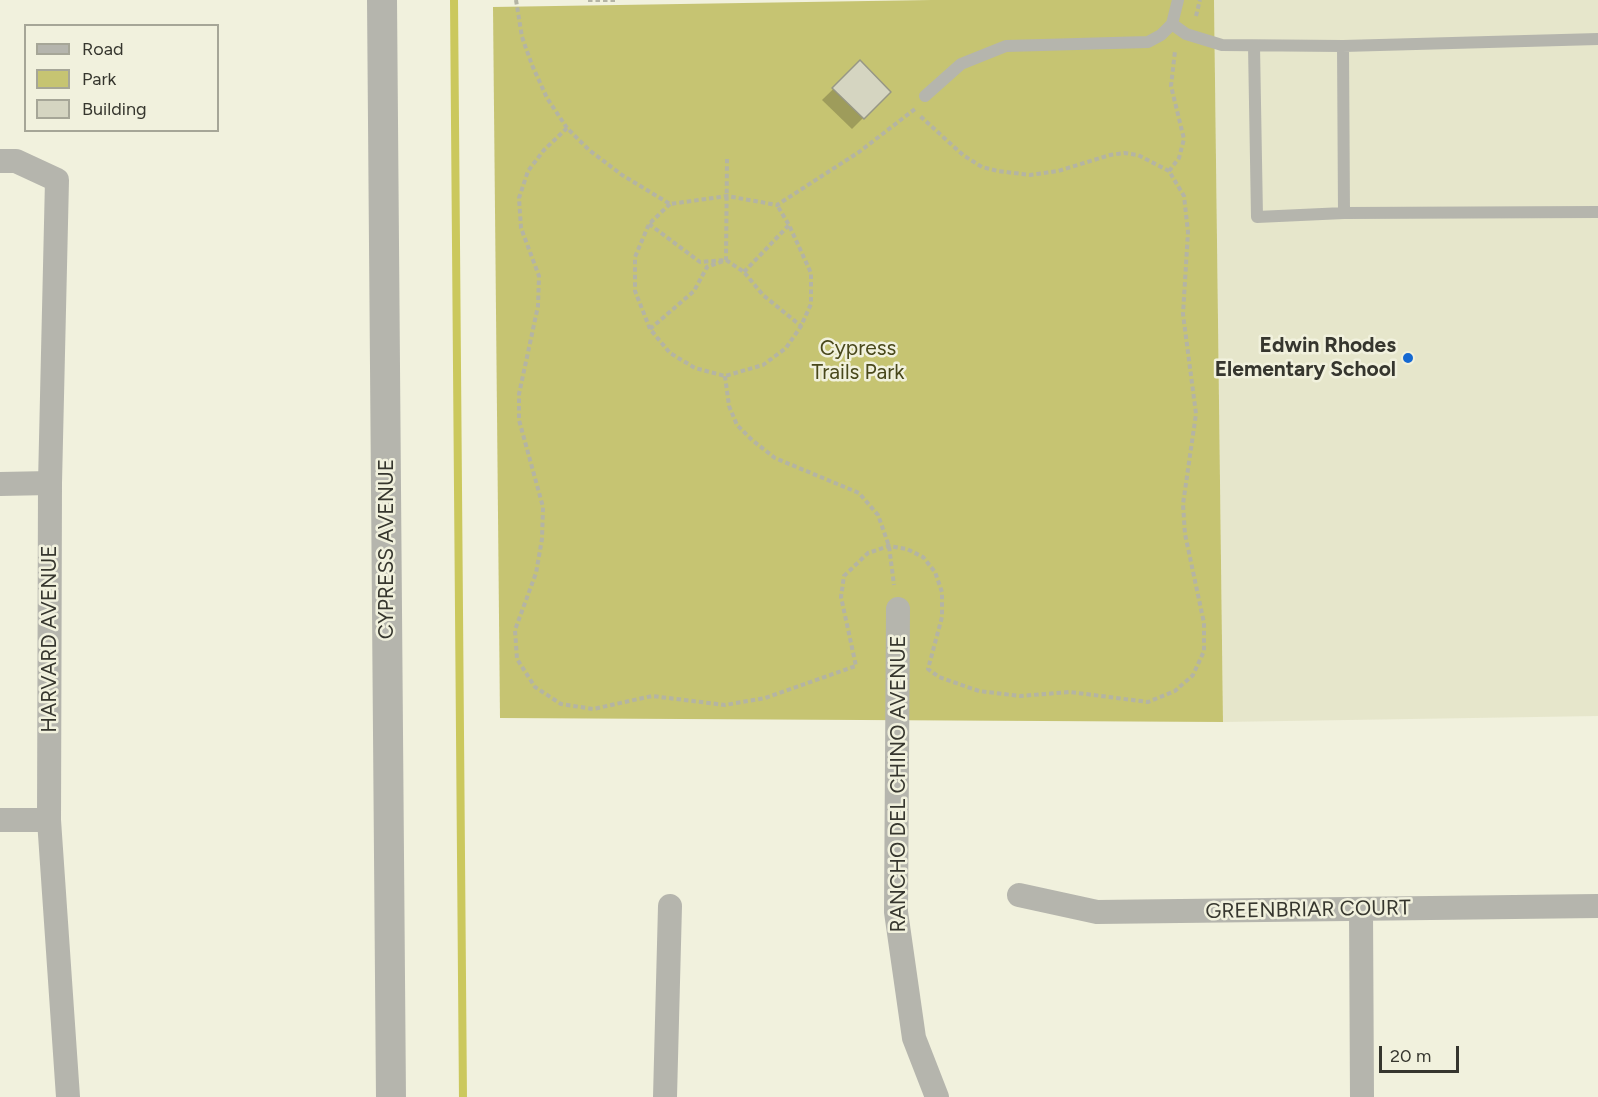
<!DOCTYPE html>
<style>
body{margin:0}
#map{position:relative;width:1598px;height:1097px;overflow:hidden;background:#f1f1dd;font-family:Figtree,sans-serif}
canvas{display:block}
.legend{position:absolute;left:24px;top:24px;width:195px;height:108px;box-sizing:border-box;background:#f1f1dd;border:2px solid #a6a697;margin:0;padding:8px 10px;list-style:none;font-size:18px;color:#36362e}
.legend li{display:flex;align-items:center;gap:12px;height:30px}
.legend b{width:30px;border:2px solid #a6a697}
.scale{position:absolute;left:1379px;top:1046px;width:80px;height:27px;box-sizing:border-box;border:3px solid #36362e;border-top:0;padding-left:8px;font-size:18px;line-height:21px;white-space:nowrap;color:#36362e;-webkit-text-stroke:4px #f1f1dd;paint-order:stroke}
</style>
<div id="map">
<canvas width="1598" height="1097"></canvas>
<ul class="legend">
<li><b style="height:8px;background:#b5b5ad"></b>Road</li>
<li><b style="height:16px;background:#c6c472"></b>Park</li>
<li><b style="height:16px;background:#d5d5c1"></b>Building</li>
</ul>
<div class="scale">20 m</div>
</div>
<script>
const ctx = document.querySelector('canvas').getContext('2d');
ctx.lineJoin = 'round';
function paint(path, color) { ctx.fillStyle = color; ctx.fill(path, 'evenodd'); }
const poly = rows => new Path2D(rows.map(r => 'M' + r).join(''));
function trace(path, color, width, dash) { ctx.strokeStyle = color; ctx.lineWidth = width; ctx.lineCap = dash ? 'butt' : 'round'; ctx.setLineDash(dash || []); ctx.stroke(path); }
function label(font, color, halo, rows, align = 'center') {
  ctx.font = font + ' Figtree,sans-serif'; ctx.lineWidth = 5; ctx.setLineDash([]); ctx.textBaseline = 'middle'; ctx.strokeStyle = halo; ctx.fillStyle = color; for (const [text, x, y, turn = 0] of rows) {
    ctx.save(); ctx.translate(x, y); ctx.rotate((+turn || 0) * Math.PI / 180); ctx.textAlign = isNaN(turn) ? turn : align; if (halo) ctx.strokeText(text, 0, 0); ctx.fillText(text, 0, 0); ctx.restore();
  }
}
paint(poly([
 [1214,0,1598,0,1598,716,1223,722]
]), '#e6e6cb');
paint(poly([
 [931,0,1214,0,1223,722,500,718,493,7]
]), '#c6c472');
paint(poly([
 [860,63,889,92,852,129,822,100]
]), '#0003');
trace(poly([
 [454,0,463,1097]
]), '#cbc85d', 8);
const building = poly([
 [860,60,891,92,864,119,832,88,860,60]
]);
paint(building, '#d5d5c1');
trace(building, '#979785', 1.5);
trace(poly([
 [516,0,522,37,532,65,547,98,567,128,589,150,622,175,670,204,727,196,777,205,859,152,915,109],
 [588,0,617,0],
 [1196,16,1200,0],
 [567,128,544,150,528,171,519,198,521,228,539,276,538,306,519,394,519,420,543,507,542,539,536,573,515,630,517,659,535,687,561,704,593,709,652,696,725,705,765,698,856,666,841,597,844,576,868,553,889,546,907,549,923,557,935,572,942,592,942,617,928,669,939,677,979,691,1020,696,1070,692,1148,702,1175,691,1193,675,1204,651,1204,623,1185,534,1183,504,1196,414,1183,314,1188,232,1184,196,1169,171,1138,155,1124,153,1110,155,1058,171,1030,175,998,171,982,167,963,155,919,115],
 [1169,171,1179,158,1184,139,1171,86,1175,51],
 [670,204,649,224,635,257,635,291,650,329,670,353,695,368,725,376,763,365,786,348,801,326,811,304,811,273,789,225,777,205],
 [649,224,700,262,726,260,744,272,763,295,801,326],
 [744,272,789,225],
 [650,329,694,291,707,267,726,260,727,159],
 [725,376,729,406,737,425,752,440,775,458,859,493,878,515,889,546,894,585]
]), '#b4b4a4', 4, [4.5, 3]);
trace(poly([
 [1172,24,1186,34,1222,45,1343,46,1598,39],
 [1254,46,1257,217,1344,213,1343,46],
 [925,96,961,64,1006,46,1148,42,1161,35,1172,24,1178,0],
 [1344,213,1598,212]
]), '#b5b5ad', 12);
trace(poly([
 [0,161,16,161,57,180,50,483,49,820,68,1097],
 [0,484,50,483],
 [898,609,896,912,914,1038,937,1097],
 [0,820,49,820],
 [1019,895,1097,912,1598,906],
 [1361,910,1362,1097],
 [665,1097,670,906]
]), '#b5b5ad', 24);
trace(poly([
 [382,0,391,1097]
]), '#b5b5ad', 30);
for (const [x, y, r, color] of [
 [1408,358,6,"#1569d2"]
]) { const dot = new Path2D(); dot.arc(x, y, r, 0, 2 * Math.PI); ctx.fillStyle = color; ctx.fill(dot); trace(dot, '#f1f1dd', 2); }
label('bold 21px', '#36362e', '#f1f1dd', [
 ["Edwin Rhodes",1396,346],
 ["Elementary School",1396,370]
], 'right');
label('21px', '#49481b', '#f1f1dd', [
 ["Cypress",858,349],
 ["Trails Park",858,373]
]);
label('21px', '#36362e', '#f1f1dd', [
 ["CYPRESS AVENUE",387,549,-90],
 ["HARVARD AVENUE",50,639,-90],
 ["RANCHO DEL CHINO AVENUE",899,784,-90],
 ["GREENBRIAR COURT",1308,910,-1]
]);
</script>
